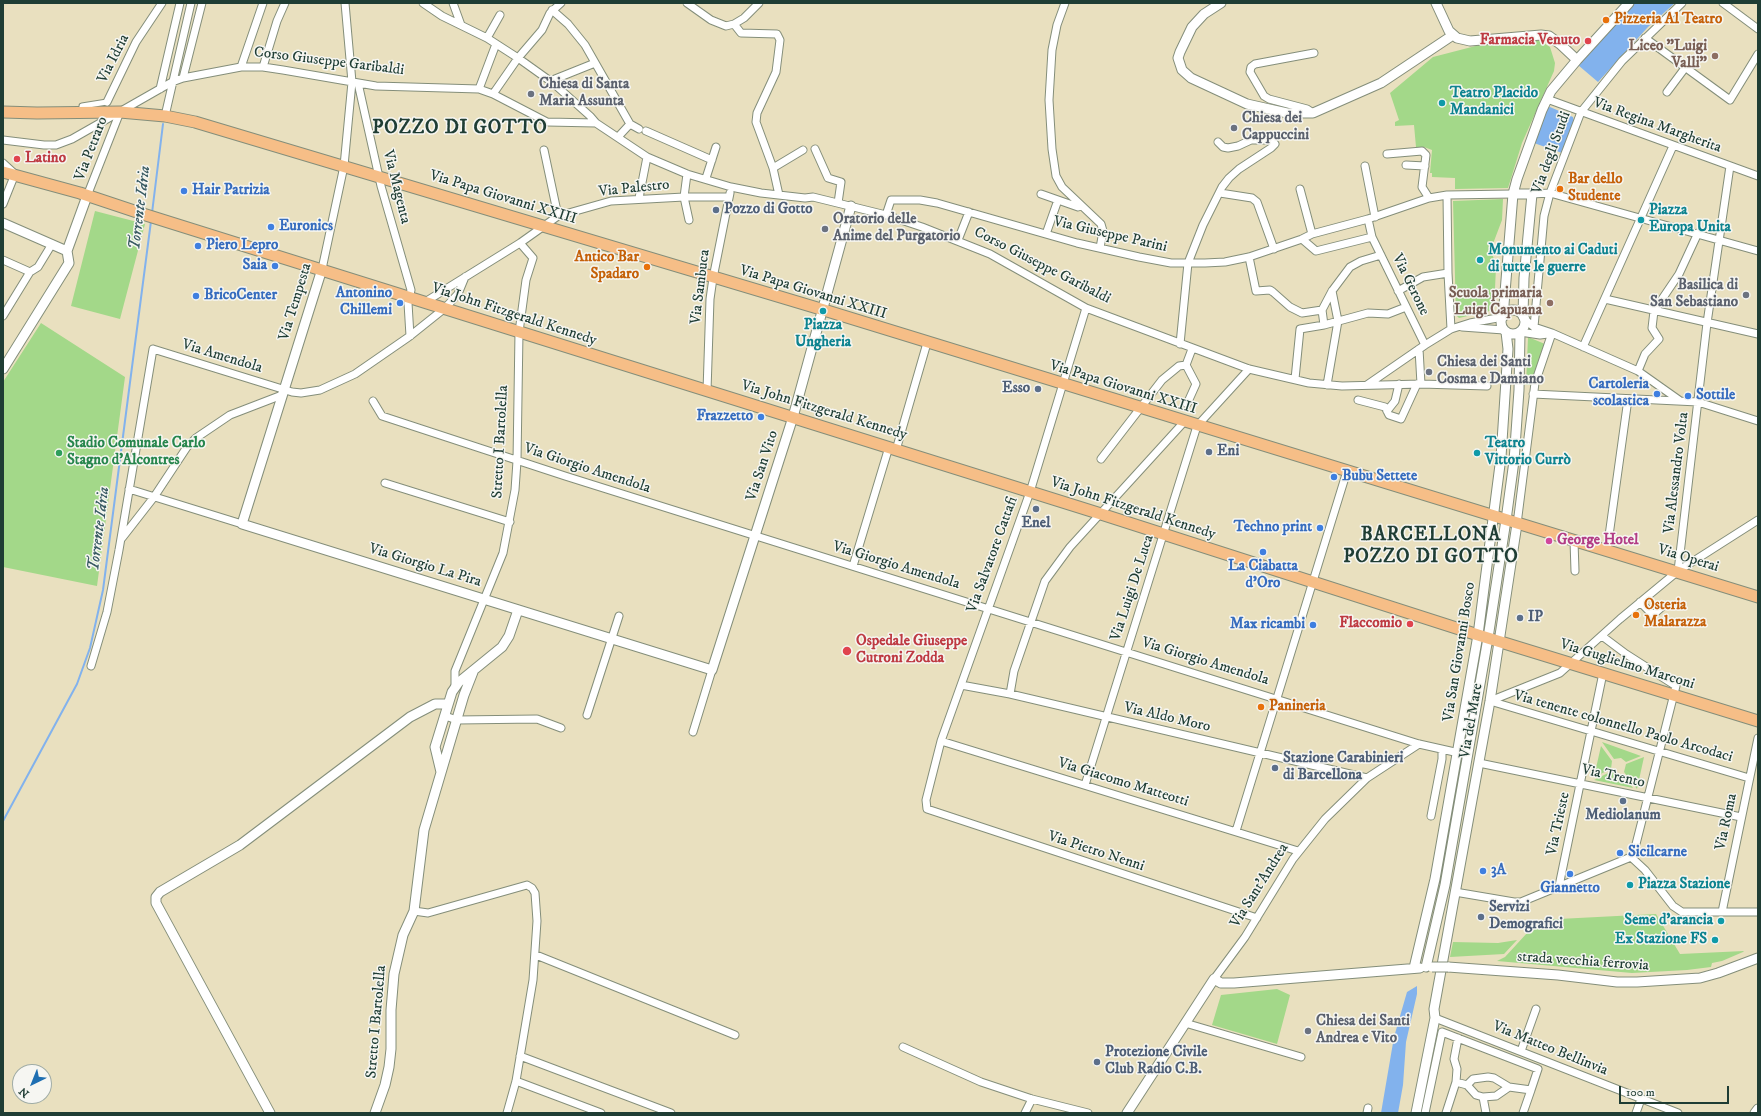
<!DOCTYPE html>
<meta charset="utf-8">
<style>
body{margin:0}
#map{position:relative;width:1761px;height:1116px;overflow:hidden;background:#e9e0bf;font-family:"IM FELL DW Pica",serif}
canvas{display:block}
.frame{position:absolute;inset:0;border:4px solid #1f3d34;pointer-events:none}
.north{position:absolute;left:12px;top:1064px;width:40px;height:40px;box-sizing:border-box;background:#f6f6f2;border:1px solid #a0aca6;border-radius:50%;rotate:223deg;font-size:11px;font-weight:700;line-height:16px;text-align:center;color:#1f3d34}
.north::after{content:'';display:block;margin:auto;width:14px;height:18px;background:#1f6fb2;clip-path:polygon(50% 0,100% 100%,50% 72%,0 100%)}
.scale{position:absolute;left:1619px;top:1086px;width:110px;height:18px;box-sizing:border-box;border:2px solid #1f3d34;border-top:0;padding-left:5px;font-size:12px;line-height:14px;white-space:nowrap;color:#1f3d34;-webkit-text-stroke:3px #f6f6f2;paint-order:stroke}
</style>
<div id="map">
<canvas width="1761" height="1116"></canvas>
<div class="frame"></div>
<div class="north">N</div>
<div class="scale">100 m</div>
</div>
<script>
const ctx = document.querySelector('canvas').getContext('2d');
ctx.lineJoin = 'round';
function paint(path, color) { ctx.fillStyle = color; ctx.fill(path, 'evenodd'); }
const poly = rows => new Path2D(rows.map(r => 'M' + r).join(''));
function trace(path, color, width, dash) { ctx.strokeStyle = color; ctx.lineWidth = width; ctx.lineCap = dash ? 'butt' : 'round'; ctx.setLineDash(dash || []); ctx.stroke(path); }
function label(font, color, halo, rows, align = 'center') {
  ctx.font = font + ' "IM FELL DW Pica",serif'; ctx.lineWidth = 3; ctx.setLineDash([]); ctx.textBaseline = 'middle'; ctx.strokeStyle = halo; ctx.fillStyle = color; for (const [text, x, y, turn = 0] of rows) {
    ctx.save(); ctx.translate(x, y); ctx.rotate((+turn || 0) * Math.PI / 180); ctx.textAlign = isNaN(turn) ? turn : align; if (halo) ctx.strokeText(text, 0, 0); ctx.fillText(text, 0, 0); ctx.restore();
  }
}
paint(poly([
 [1539,40,1550,47,1555,63,1554,71,1522,143,1508,188,1455,189,1455,178,1432,177,1432,173,1430,173,1432,150,1424,147,1416,147,1414,125,1395,126,1395,122,1399,120,1390,93,1433,57,1491,42],
 [1503,199,1502,220,1491,249,1496,267,1494,310,1459,318,1456,315,1453,201],
 [95,211,145,224,120,319,71,306],
 [41,323,125,377,97,586,3,567,3,382],
 [1528,337,1545,344,1530,385,1526,385],
 [1602,742,1641,756,1626,762,1621,758,1614,759],
 [1601,746,1612,761,1611,769,1594,777],
 [1644,757,1637,789,1624,772,1626,764],
 [1612,771,1617,774,1622,774,1633,788,1594,780],
 [1656,914,1680,954,1744,951,1743,952,1722,961,1712,963,1711,967,1687,970,1632,973,1497,961,1505,957,1539,920],
 [1517,940,1504,954,1450,957,1453,942,1498,943],
 [1277,989,1290,995,1277,1044,1212,1025,1221,995]
]), '#a3d889');
paint(poly([
 [1634,3,1675,3,1648,27,1598,82,1578,65],
 [1550,107,1573,117,1574,121,1562,153,1534,143,1547,108],
 [1417,986,1417,994,1406,1042,1403,1085,1398,1113,1381,1113,1394,1037,1407,992]
]), '#82b2ed');
trace(poly([
 [152,213,163,124],
 [3,821,77,684,90,648,103,590,151,221]
]), '#82b2ed', 2);
const pedestrian = poly([
 [82,111,82,106,107,102]
]);
const minor = poly([
 [423,3,442,16,487,38,518,58,542,30,550,13,561,3],
 [453,3,461,25],
 [687,3,711,20,726,26,734,24,744,18,759,3],
 [1065,3,1057,25,1052,50,1049,100,1052,149,1056,176,1062,187,1101,224,1103,231,1100,248],
 [1723,3,1758,29],
 [552,10,568,24,585,45,630,124,618,137],
 [734,24,741,33,777,34,780,40,776,72,757,113,756,122,773,168,779,195],
 [487,38,500,15],
 [1645,38,1730,100,1758,54],
 [241,67,263,3],
 [263,67,277,21,285,3],
 [183,78,202,3],
 [358,83,381,186,411,290,408,303,410,336],
 [553,83,555,79,595,63],
 [160,89,180,3],
 [479,89,496,44],
 [1667,92,1685,68],
 [493,94,518,58,553,83,590,116,596,123,647,157,687,174,731,187,761,193,805,198,813,197,886,215,922,227,990,254,1086,308,1249,369,1309,383,1342,386,1421,384,1487,386],
 [1547,99,1758,176],
 [107,102,136,42,162,3],
 [1313,113,1307,109,1269,99,1264,96,1250,72,1251,67,1255,64,1314,53],
 [165,116,191,3],
 [630,124,639,129],
 [646,131,712,160],
 [3,140,44,145,56,145,72,139,172,82,183,78,241,67,263,67,283,70,376,86,479,89,493,94,547,122,596,123],
 [815,149,828,178,841,182,838,203],
 [544,150,558,216],
 [1387,154,1422,151,1426,155,1422,187,1429,198],
 [3,163,15,174,3,204],
 [1406,165,1425,166],
 [1365,166,1375,217],
 [773,168,803,150],
 [687,174,684,197,689,220],
 [706,178,716,147],
 [1300,189,1312,234],
 [1220,193,1252,198,1257,202,1274,249],
 [1041,194,1078,207],
 [1532,194,1550,193,1758,251],
 [1447,195,1448,273,1451,329],
 [87,196,120,112],
 [639,198,647,157],
 [886,215,891,200,920,200,937,203,1077,243,1139,257,1171,263,1205,263,1225,262,1249,257,1302,239,1312,234,1368,219,1429,198,1447,195,1513,194],
 [1368,219,1372,237,1425,345],
 [1046,234,1058,200],
 [1302,239,1316,251,1372,237],
 [958,240,969,212],
 [1249,257,1256,291,1270,290,1273,292,1290,307,1302,313,1322,310,1332,291,1350,267,1361,261,1381,255],
 [3,260,30,272],
 [322,269,344,166,352,82,345,3],
 [1398,291,1423,277,1448,273],
 [1605,299,1758,334],
 [425,302,520,243,558,216,611,201,684,197,728,197],
 [1086,308,1030,492,941,741,926,800,927,809,1257,918],
 [1322,310,1324,325],
 [3,316,30,272,38,267,52,244],
 [1523,318,1534,327,1552,333,1638,371,1679,400],
 [1462,327,1504,330],
 [1534,327,1544,216,1550,193,1581,112,1622,61,1682,3],
 [1520,332,1540,335,1548,334],
 [1180,344,1188,263,1203,225,1222,187,1229,178,1239,169,1271,148,1275,144,1272,140,1251,140,1238,146,1228,148,1223,147,1218,142],
 [1583,347,1673,146],
 [1419,349,1421,384],
 [1186,365,1196,384,1187,404],
 [1638,371,1645,354,1659,339,1652,328,1654,311,1679,274,1698,233],
 [1295,379,1300,329,1324,325,1368,313,1388,314,1406,307],
 [1327,385,1338,321,1332,291],
 [1367,385,1425,345,1451,329,1470,323,1503,317],
 [707,391,710,299,713,278,730,193],
 [1533,394,1698,402,1758,421],
 [1358,400,1385,407,1389,415,1401,419,1417,384],
 [373,401,382,416,565,476,1419,744,1468,755],
 [1387,411,1395,401,1399,384],
 [896,450,927,343],
 [1101,459,1162,380,1179,366,1186,365,1192,349],
 [385,483,510,522],
 [129,489,242,524],
 [1517,524,1535,383,1552,333],
 [122,538,154,497,187,447,196,438,230,415,282,395],
 [1574,541,1575,571],
 [1607,550,1628,399],
 [853,566,889,447],
 [1678,571,1707,323,1730,166],
 [1640,602,1653,615,1662,607],
 [91,666,107,612,119,550,153,349,292,392,301,393,320,390,355,374,410,336,445,308,458,294,465,277],
 [961,685,1010,694,1367,778],
 [455,686,455,671,503,553,515,490,517,461,519,332,526,280,533,258,520,243],
 [1010,694,1014,671,1045,581,1070,547,1184,422],
 [1490,701,1560,673,1620,619,1678,571,1758,520],
 [1490,701,1749,778],
 [587,715,619,616],
 [445,716,457,720,537,719,561,728],
 [693,732,712,670],
 [941,741,1298,851],
 [1479,763,1741,817],
 [1085,785,1197,426,1249,369],
 [1431,816,1442,759,1442,749],
 [1236,831,1347,471],
 [1631,857,1645,870,1673,906,1682,912,1758,912],
 [1559,886,1603,673],
 [1455,892,1514,902,1521,902,1631,857,1634,852,1676,686,1626,654,1602,636],
 [414,911,428,913,527,885,532,888,535,893,537,921,533,980,516,1081,507,1113],
 [1722,912,1758,738],
 [536,955,735,1035],
 [1214,979,1245,937,1293,859,1325,819,1367,778,1419,744],
 [1435,1018,1678,1113],
 [1185,1023,1301,1057],
 [903,1047,981,1082,1032,1099,1088,1113],
 [1521,1051,1536,1009],
 [520,1056,671,1113],
 [516,1081,601,1113],
 [1456,1082,1457,1069,1454,1059,1458,1038],
 [1467,1085,1473,1079,1488,1077,1494,1078,1509,1087],
 [1483,1097,1486,1113],
 [1025,1113,1032,1099],
 [1367,1113,1368,1108],
 [1425,1113,1442,1032,1538,1069,1531,1090],
 [1446,1113,1456,1082,1467,1085,1476,1095,1483,1097,1496,1096,1509,1087,1531,1090,1523,1113],
 [1636,1113,1641,1099]
]);
const tertiary = poly([
 [1221,3,1204,14,1192,27,1180,52,1178,58,1182,70,1191,78,1247,104,1287,113,1313,113,1381,83,1453,35],
 [1436,3,1449,31,1457,38,1470,41,1541,35,1549,36,1560,44,1577,60],
 [1513,194,1532,194,1524,278,1523,316],
 [3,223,67,251],
 [67,251,87,196],
 [322,269,242,524,712,670,793,417,851,206],
 '1501 322a12 12 0 1 1 24 0a12 12 0 1 1-24 0Z',
 [1503,317,1513,194,1517,179,1542,110,1551,91,1577,60,1629,3],
 [3,369,69,263,67,251],
 [441,772,435,747,452,692,459,682,502,647,509,636,518,610],
 [1426,967,1445,885,1488,638,1506,520,1514,461,1519,390,1520,332],
 [1448,967,1558,975,1617,982,1637,982,1700,978,1718,973,1758,958],
 [1414,968,1435,879,1478,635,1501,457,1508,349,1506,332],
 [270,1113,156,903,156,897,160,892,240,845,410,717,435,704,448,704],
 [375,1113,385,1085,389,1067,391,1049,391,1010,394,974,403,935,414,911,424,830,464,695,473,672],
 [1127,1113,1214,979,1221,983,1234,983,1420,968],
 [1416,1113,1435,1018,1434,1009,1490,701,1517,524],
 [1755,1113,1758,1109]
]);
const primary = poly([
 [3,112,37,113,120,112,165,116,195,122,824,310,1758,597],
 [3,172,80,193,146,215,1101,514,1478,635,1758,721]
]);
trace(pedestrian, '#848e7a', 7);
trace(minor, '#848e7a', 9);
trace(tertiary, '#848e7a', 11);
trace(primary, '#848e7a', 13);
trace(pedestrian, '#fff', 5);
trace(minor, '#fff', 7);
trace(tertiary, '#fff', 9);
trace(primary, '#f6be87', 11);
const tertiaryBridge = poly([
 [1432,967,1448,967]
]);
trace(tertiaryBridge, '#848e7a', 11, []);
trace(tertiaryBridge, '#fff', 9);
for (const [x, y, r, color] of [
 [1606,20,4,"#e8710a"],
 [1588,41,4,"#e0444e"],
 [1715,56,4,"#8d6e63"],
 [531,94,4,"#6b7280"],
 [1442,103,4,"#0f9aa8"],
 [1234,128,4,"#6b7280"],
 [17,159,4,"#e0444e"],
 [1560,189,4,"#e8710a"],
 [184,191,4,"#3f7fe0"],
 [716,210,4,"#5c6f8a"],
 [1641,220,4,"#0f9aa8"],
 [271,227,4,"#3f7fe0"],
 [825,229,4,"#6b7280"],
 [198,246,4,"#3f7fe0"],
 [1480,260,4,"#0f9aa8"],
 [275,266,4,"#3f7fe0"],
 [647,267,4,"#e8710a"],
 [1746,295,4,"#6b7280"],
 [196,296,4,"#3f7fe0"],
 [400,303,4,"#3f7fe0"],
 [1550,303,4,"#8d6e63"],
 [823,311,4,"#0f9aa8"],
 [1429,372,4,"#6b7280"],
 [1038,389,4,"#5c6f8a"],
 [1657,394,4,"#3f7fe0"],
 [1688,396,4,"#3f7fe0"],
 [761,417,4,"#3f7fe0"],
 [1209,452,4,"#5c6f8a"],
 [59,453,4,"#2e9e5b"],
 [1477,453,4,"#0f9aa8"],
 [1334,477,4,"#3f7fe0"],
 [1036,509,4,"#5c6f8a"],
 [1320,528,4,"#3f7fe0"],
 [1549,541,4,"#d1479c"],
 [1263,552,4,"#3f7fe0"],
 [1636,615,4,"#e8710a"],
 [1520,618,4,"#5c6f8a"],
 [1410,624,4,"#e0444e"],
 [1313,625,4,"#3f7fe0"],
 [847,651,5,"#e0444e"],
 [1261,707,4,"#e8710a"],
 [1275,768,4,"#5c6f8a"],
 [1623,801,4,"#5c6f8a"],
 [1620,853,4,"#3f7fe0"],
 [1483,871,4,"#3f7fe0"],
 [1570,874,4,"#3f7fe0"],
 [1630,885,4,"#0f9aa8"],
 [1481,917,4,"#5c6f8a"],
 [1721,921,4,"#0f9aa8"],
 [1715,940,4,"#0f9aa8"],
 [1308,1031,4,"#6b7280"],
 [1097,1062,4,"#5c6f8a"]
]) { const dot = new Path2D(); dot.arc(x, y, r, 0, 2 * Math.PI); ctx.fillStyle = color; ctx.fill(dot); trace(dot, '#f6f6f2', 1.5); }
label('bold 15px', '#c56008', '#f6f6f2', [
 ["Pizzeria Al Teatro",1614,20],
 ["Bar dello",1568,180],
 ["Studente",1568,197],
 ["Antico Bar",639,258,"right"],
 ["Spadaro",639,275,"right"],
 ["Osteria",1644,606],
 ["Malarazza",1644,623],
 ["Panineria",1269,707]
], 'left');
label('bold 15px', '#be3a42', '#f6f6f2', [
 ["Farmacia Venuto",1580,41],
 ["Latino",25,159,"left"],
 ["Flaccomio",1402,624],
 ["Ospedale Giuseppe",856,642,"left"],
 ["Cutroni Zodda",856,659,"left"]
], 'right');
label('bold 15px', '#785e54', '#f6f6f2', [
 ["Liceo \"Luigi",1707,47],
 ["Valli\"",1707,64],
 ["Scuola primaria",1542,294],
 ["Luigi Capuana",1542,311]
], 'right');
label('15px', '#1f3d34', '#f6f6f2', [
 ["Via Idria",114,59,-63],
 ["Corso Giuseppe Garibaldi",329,62,7],
 ["Via Regina Margherita",1657,126,20],
 ["Via Petraro",92,149,-69],
 ["Via degli Studi",1552,153,-70],
 ["Via Magenta",396,187,76],
 ["Via Palestro",634,189,-6],
 ["Via Papa Giovanni XXIII",503,198,17],
 ["Via Giuseppe Parini",1110,235,13],
 ["Corso Giuseppe Garibaldi",1042,266,27],
 ["Via Gerone",1410,285,64],
 ["Via Sambuca",701,287,-83],
 ["Via Papa Giovanni XXIII",813,293,17],
 ["Via Tempesta",296,302,-73],
 ["Via John Fitzgerald Kennedy",514,315,18],
 ["Via Amendola",222,357,17],
 ["Via Papa Giovanni XXIII",1123,388,17],
 ["Via John Fitzgerald Kennedy",824,411,17],
 ["Stretto I Bartolella",501,442,-87],
 ["Via San Vito",763,466,-72],
 ["Via Giorgio Amendola",587,469,18],
 ["Via Alessandro Volta",1677,473,-83],
 ["Via John Fitzgerald Kennedy",1133,509,18],
 ["Via Salvatore Cattafi",993,555,-70],
 ["Via Operai",1688,559,17],
 ["Via Giorgio La Pira",425,566,17],
 ["Via Giorgio Amendola",896,566,17],
 ["Via Luigi De Luca",1133,588,-72],
 ["Via San Giovanni Bosco",1460,652,-81],
 ["Via Giorgio Amendola",1205,662,17],
 ["Via Guglielmo Marconi",1627,665,17],
 ["Via Aldo Moro",1167,718,13],
 ["Via del Mare",1472,721,-80],
 ["Via tenente colonnello Paolo Arcodaci",1623,727,16],
 ["Via Trento",1613,777,12],
 ["Via Giacomo Matteotti",1123,783,17],
 ["Via Roma",1727,822,-78],
 ["Via Trieste",1559,824,-78],
 ["Via Pietro Nenni",1096,852,18],
 ["Via Sant'Andrea",1260,886,-58],
 ["strada vecchia ferrovia",1583,962,4],
 ["Stretto I Bartolella",377,1022,-85],
 ["Via Matteo Bellinvia",1550,1049,22]
]);
label('bold 15px', '#5b616d', '#f6f6f2', [
 ["Chiesa di Santa",539,85],
 ["Maria Assunta",539,102],
 ["Chiesa dei",1242,119],
 ["Cappuccini",1242,136],
 ["Oratorio delle",833,220],
 ["Anime del Purgatorio",833,237],
 ["Basilica di",1738,286,"right"],
 ["San Sebastiano",1738,303,"right"],
 ["Chiesa dei Santi",1437,363],
 ["Cosma e Damiano",1437,380],
 ["Chiesa dei Santi",1316,1022],
 ["Andrea e Vito",1316,1039]
], 'left');
label('bold 15px', '#0d838f', '#f6f6f2', [
 ["Teatro Placido",1450,94],
 ["Mandanici",1450,111],
 ["Piazza",1649,211],
 ["Europa Unita",1649,228],
 ["Monumento ai Caduti",1488,251],
 ["di tutte le guerre",1488,268],
 ["Piazza",823,326,"center"],
 ["Ungheria",823,343,"center"],
 ["Teatro",1485,444],
 ["Vittorio Currò",1485,461],
 ["Piazza Stazione",1638,885],
 ["Seme d'arancia",1713,921,"right"],
 ["Ex Stazione FS",1707,940,"right"]
], 'left');
label('bold 15px', '#366cbe', '#f6f6f2', [
 ["Hair Patrizia",192,191],
 ["Euronics",279,227],
 ["Piero Lepro",206,246],
 ["Saia",267,266,"right"],
 ["Antonino",392,294,"right"],
 ["Chillemi",392,311,"right"],
 ["BricoCenter",204,296],
 ["Cartoleria",1649,385,"right"],
 ["scolastica",1649,402,"right"],
 ["Sottile",1696,396],
 ["Frazzetto",753,417,"right"],
 ["Bubu Settete",1342,477],
 ["Techno print",1312,528,"right"],
 ["La Ciabatta",1263,567,"center"],
 ["d'Oro",1263,584,"center"],
 ["Max ricambi",1305,625,"right"],
 ["Sicilcarne",1628,853],
 ["3A",1491,871],
 ["Giannetto",1570,889,"center"]
], 'left');
label('bold 15px', '#4e5e75', '#f6f6f2', [
 ["Pozzo di Gotto",724,210],
 ["Esso",1030,389,"right"],
 ["Eni",1217,452],
 ["Enel",1036,524,"center"],
 ["IP",1528,618],
 ["Stazione Carabinieri",1283,759],
 ["di Barcellona",1283,776],
 ["Mediolanum",1623,816,"center"],
 ["Servizi",1489,908],
 ["Demografici",1489,925],
 ["Protezione Civile",1105,1053],
 ["Club Radio C.B.",1105,1070]
], 'left');
label('bold 15px', '#27864d', '#f6f6f2', [
 ["Stadio Comunale Carlo",67,444],
 ["Stagno d'Alcontres",67,461]
], 'left');
label('bold 15px', '#b23c85', '#f6f6f2', [
 ["George Hotel",1557,541]
], 'left');
label('italic 16px', '#385a62', '#f6f6f2', [
 ["Torrente Idria",141,208,-83],
 ["Torrente Idria",100,529,-83]
]);
ctx.letterSpacing = '1px';
label('bold 19px', '#1f3d34', '#f6f6f2', [
 ["POZZO DI GOTTO",460,129],
 ["BARCELLONA",1431,536],
 ["POZZO DI GOTTO",1431,558]
]);
ctx.letterSpacing = '0px';
</script>
